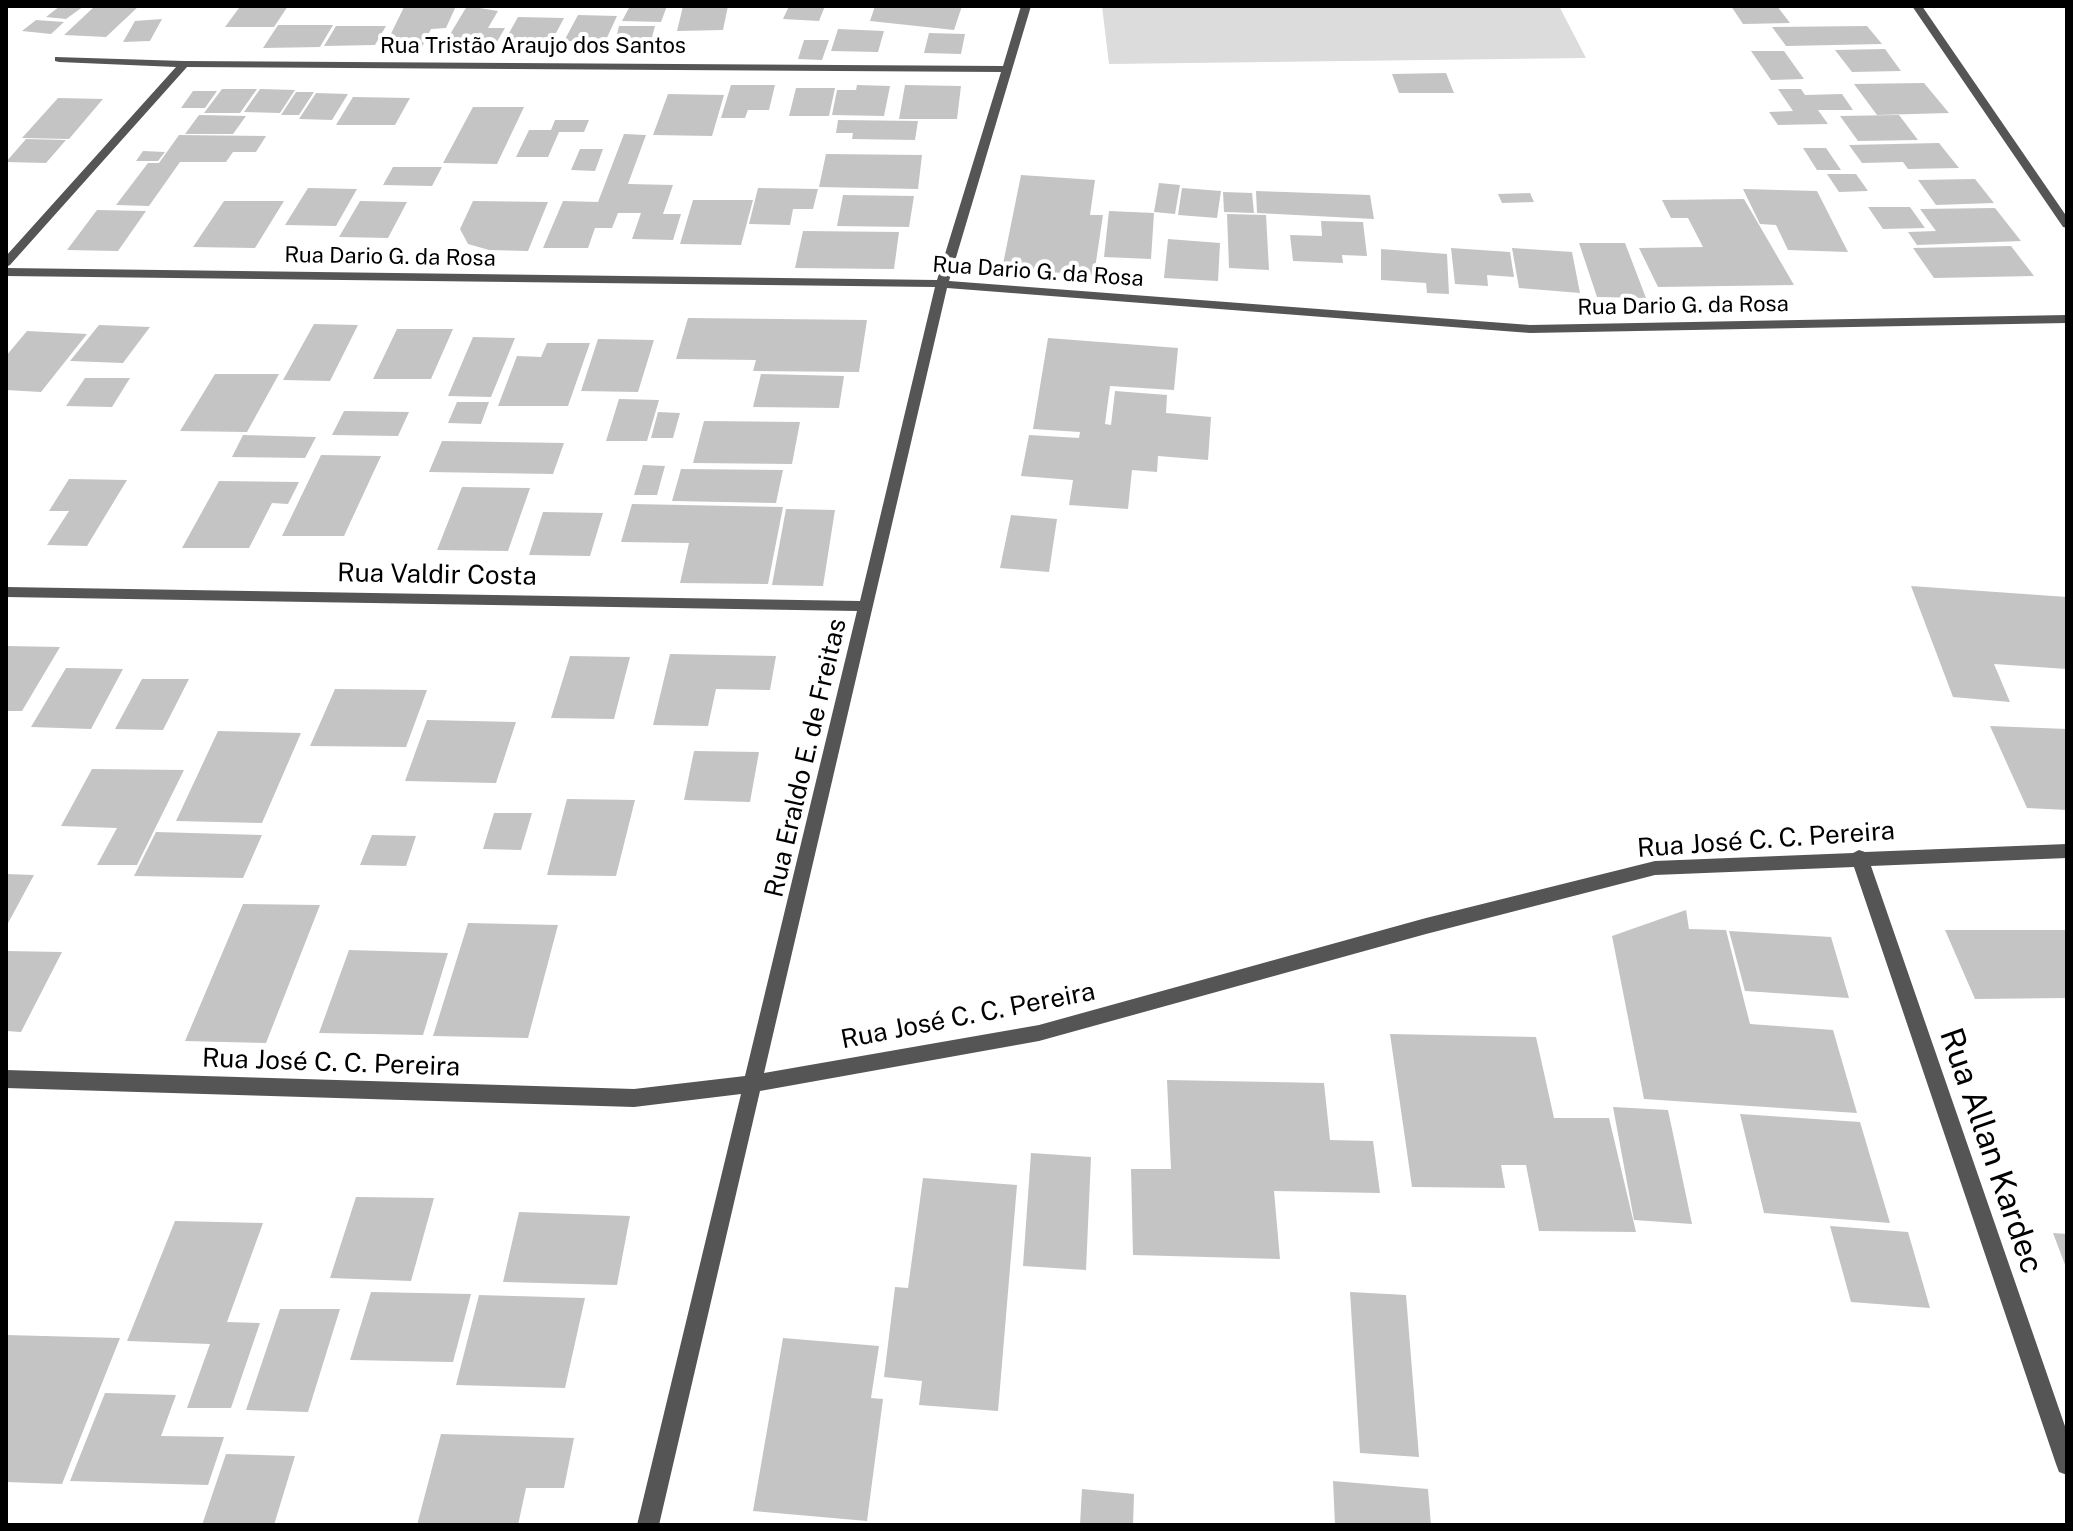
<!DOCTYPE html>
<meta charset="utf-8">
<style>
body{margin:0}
#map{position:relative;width:2073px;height:1531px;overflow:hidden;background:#fff;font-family:"Public Sans",sans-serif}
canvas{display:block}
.frame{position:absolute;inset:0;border:8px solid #000;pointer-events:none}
</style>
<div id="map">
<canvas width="2073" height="1531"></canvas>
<div class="frame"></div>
</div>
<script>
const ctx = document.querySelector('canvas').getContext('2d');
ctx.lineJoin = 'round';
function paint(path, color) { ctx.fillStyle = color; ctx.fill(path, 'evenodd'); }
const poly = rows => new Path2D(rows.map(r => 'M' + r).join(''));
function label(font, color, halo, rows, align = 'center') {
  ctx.font = font + ' "Public Sans",sans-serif'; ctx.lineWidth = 8; ctx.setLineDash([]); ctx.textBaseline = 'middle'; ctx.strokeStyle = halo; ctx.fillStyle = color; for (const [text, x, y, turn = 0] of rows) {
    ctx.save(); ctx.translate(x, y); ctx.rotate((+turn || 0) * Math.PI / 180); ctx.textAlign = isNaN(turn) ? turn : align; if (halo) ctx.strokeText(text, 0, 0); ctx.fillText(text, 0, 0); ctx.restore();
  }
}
paint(poly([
 [1102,6,1559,6,1586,58,1109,64]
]), '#dcdcdc');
paint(poly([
 [60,6,84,6,66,19,46,17],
 [95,6,139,6,106,37,64,35],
 [254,6,288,6,274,27,225,27,239,8],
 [456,6,446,28,431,29,422,47,384,48,404,7],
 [467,6,498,11,488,28,505,28,491,52,440,51],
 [630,6,667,6,661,22,622,21],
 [683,6,728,6,723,30,677,31],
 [789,6,825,6,819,21,783,19],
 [875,6,962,6,954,30,870,21],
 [1731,6,1777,6,1790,23,1743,24],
 [578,15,617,16,605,42,564,41],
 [518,17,564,18,547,50,500,49],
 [162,19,150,41,123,42,135,21],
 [36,20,64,22,51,34,22,31],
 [278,25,333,25,320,47,263,48],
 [336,26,386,26,375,45,324,46],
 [619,26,655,26,651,41,615,42],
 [1867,26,1882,44,1786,46,1772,27],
 [838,29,884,31,878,52,831,51],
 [929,33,965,34,961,54,924,53],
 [804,40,829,40,822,60,798,59],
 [1885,49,1901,71,1852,72,1835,50],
 [1751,51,1784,51,1804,79,1771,80],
 [1446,73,1454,93,1399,93,1392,74],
 [1924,83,1949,113,1877,115,1854,84],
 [731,85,775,85,769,110,748,110,745,118,721,118],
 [857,85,890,86,884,116,832,115,837,90,856,90],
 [905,85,961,86,957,119,899,119],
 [796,88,835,88,829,116,789,116],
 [222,89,257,89,240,113,204,113],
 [260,89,295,90,280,113,244,112],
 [1778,89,1801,89,1805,95,1842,94,1853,110,1818,110,1828,124,1778,125,1769,112,1793,111],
 [193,91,217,91,205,108,181,108],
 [296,92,314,92,299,115,281,115],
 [316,93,348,94,332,120,299,119],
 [668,94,724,95,712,136,653,135],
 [353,97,410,98,395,125,336,125],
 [58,98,103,99,69,139,22,138],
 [473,107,524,107,497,164,443,163],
 [199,115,246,116,233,134,185,134],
 [1899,115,1918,140,1858,141,1840,116],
 [555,120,589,120,584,132,559,132,548,157,516,157,529,130,551,130],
 [838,120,918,121,915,140,852,139,853,133,836,133],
 [624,134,646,135,628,184,673,185,663,214,681,214,673,240,632,239,641,213,618,213,612,228,595,228,588,248,543,248,563,201,598,202],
 [179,135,266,136,256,152,233,152,226,162,180,162,149,206,116,205,148,163,159,163],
 [26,139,66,140,46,163,6,162],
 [1939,143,1959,168,1908,169,1903,162,1862,163,1849,145],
 [1803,148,1826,148,1841,170,1817,170],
 [580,149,603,149,595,171,571,170],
 [143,151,165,152,158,161,136,161],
 [826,154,922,155,918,189,819,187],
 [393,167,442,167,432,186,383,185],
 [1827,174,1856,174,1868,191,1839,192],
 [1021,175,1095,180,1090,215,1103,215,1094,275,1002,269],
 [1975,179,1994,203,1936,205,1918,180],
 [1159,183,1180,185,1175,214,1154,212],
 [308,188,357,189,336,226,285,225],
 [758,188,818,189,813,209,793,209,790,225,749,224],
 [1182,188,1221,191,1217,218,1178,215],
 [1743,189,1817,191,1848,252,1788,250,1776,225,1760,224],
 [1256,191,1370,195,1374,219,1257,213],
 [1223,192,1252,193,1254,213,1224,212],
 [1530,193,1534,202,1502,203,1498,194],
 [843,195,914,196,909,227,837,226],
 [1744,199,1794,285,1658,287,1639,248,1703,247,1688,218,1671,218,1662,200],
 [693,200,753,200,741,245,680,244],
 [224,201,284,201,255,248,193,247],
 [360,201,407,202,388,238,339,237],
 [473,201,548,202,528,251,489,250,468,244,460,229],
 [1868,207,1910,207,1925,228,1883,229],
 [1995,208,2021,241,1917,245,1908,232,1936,231,1920,209],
 [97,210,146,211,118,251,67,250],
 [1109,211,1154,213,1151,259,1104,257],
 [1227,214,1266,215,1269,270,1229,268],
 [1321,221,1363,222,1367,256,1342,255,1343,263,1293,261,1290,235,1322,236],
 [803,231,899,232,894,269,795,268],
 [1168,239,1220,243,1218,281,1164,278],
 [1579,243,1625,243,1646,298,1597,297],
 [2011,246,2034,276,1934,278,1913,248],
 [1451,248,1510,252,1514,277,1487,275,1488,286,1455,284],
 [1512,248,1572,252,1580,293,1519,288],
 [1381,249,1447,254,1449,294,1427,293,1426,283,1381,280],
 [688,318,867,320,859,372,753,371,756,360,676,359],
 [314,324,358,325,330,381,283,380],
 [99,325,150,327,123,363,70,361],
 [397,329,453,329,431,379,373,379],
 [27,331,87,334,41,392,6,390,6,356],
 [473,337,515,338,491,397,448,396],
 [1048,338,1178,348,1174,390,1110,386,1105,424,1111,425,1115,391,1167,395,1166,413,1211,417,1208,460,1158,456,1157,472,1132,470,1128,509,1069,505,1073,480,1021,476,1029,435,1079,438,1080,432,1033,429],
 [598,339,654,340,638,392,581,391],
 [547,343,590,343,568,406,498,406,517,356,541,357],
 [215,374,279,374,247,432,180,431],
 [761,374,844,376,839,408,753,407],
 [85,378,130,378,112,407,66,406],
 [619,399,659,400,647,441,606,441],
 [457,402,489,402,481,424,448,423],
 [344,411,409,412,398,436,332,435],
 [658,412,680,413,673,438,651,438],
 [704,421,800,422,792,464,693,463],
 [243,435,316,437,305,458,232,457],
 [442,441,564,443,553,474,429,472],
 [321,455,381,456,344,536,282,536],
 [643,465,665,466,657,495,634,495],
 [681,469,783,470,776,503,672,501],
 [69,479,127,480,87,546,47,545,69,511,49,511],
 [219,481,299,482,288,504,272,503,249,548,182,548],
 [462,487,530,488,508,551,437,550],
 [632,504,783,507,768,584,680,583,689,543,621,542],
 [786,509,835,510,823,586,772,585],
 [543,512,603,513,590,556,529,555],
 [1011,515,1057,519,1049,572,1000,568],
 [1911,586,2067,597,2067,669,1994,664,2010,702,1953,697],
 [6,646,60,647,22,711,6,711],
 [670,654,776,656,770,690,716,689,708,726,653,725],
 [570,656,630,657,614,719,551,718],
 [66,668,123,669,91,729,31,727],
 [142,679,189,679,163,730,115,729],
 [335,689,427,690,406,747,310,746],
 [427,720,516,722,496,783,405,781],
 [1990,726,2067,729,2067,810,2027,808],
 [218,731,301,733,262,823,176,821],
 [694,751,759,752,750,802,684,800],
 [92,769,184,770,137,865,97,865,117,828,61,826],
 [567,799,635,800,616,876,547,875],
 [494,813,532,813,521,850,483,849],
 [156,832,262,835,243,878,134,876],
 [372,835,416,836,406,866,360,865],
 [6,874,34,875,6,927],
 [243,904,320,905,266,1043,185,1041],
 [1686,910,1689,929,1726,930,1750,1024,1833,1030,1857,1113,1644,1099,1612,936],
 [468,923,558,925,528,1038,433,1036],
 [1945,930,2067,930,2067,998,1975,999],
 [1729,931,1831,937,1849,998,1745,991],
 [349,950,448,953,423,1035,319,1033],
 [6,951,62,952,21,1032,6,1031],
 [1390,1034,1536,1037,1554,1118,1609,1118,1636,1232,1539,1231,1526,1165,1501,1165,1505,1188,1412,1187],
 [1167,1080,1324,1083,1330,1140,1373,1141,1380,1193,1274,1191,1280,1259,1133,1255,1131,1169,1171,1169],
 [1613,1107,1668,1110,1692,1224,1634,1220],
 [1740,1114,1860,1122,1890,1223,1764,1213],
 [1031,1153,1091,1157,1086,1270,1023,1266],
 [923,1178,1017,1185,998,1411,919,1405,922,1381,884,1377,895,1287,908,1288],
 [356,1197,434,1198,411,1281,330,1278],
 [519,1212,630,1216,617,1285,503,1282],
 [175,1221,263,1223,227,1322,260,1323,231,1408,187,1408,210,1344,127,1341],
 [1830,1226,1908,1232,1930,1308,1851,1302],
 [2053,1233,2067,1234,2067,1270],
 [371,1292,471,1294,453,1362,350,1360],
 [1350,1292,1406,1295,1419,1457,1360,1453],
 [479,1295,585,1298,565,1388,456,1385],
 [280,1309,340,1309,308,1412,246,1410],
 [6,1335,120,1338,62,1484,6,1482],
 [783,1338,879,1346,871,1398,883,1399,867,1521,753,1511],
 [105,1393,176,1395,161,1436,224,1437,208,1485,70,1481],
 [441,1434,574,1438,564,1488,526,1488,518,1525,417,1525],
 [226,1454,295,1456,274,1525,202,1525],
 [1333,1481,1428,1489,1431,1525,1335,1525],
 [1082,1489,1134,1494,1133,1525,1080,1525]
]), '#c4c4c4');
paint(poly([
 [1021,6,1031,6,949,281,1530,325,2067,315,2067,323,1530,333,947,288,764,1073,1039,1025,1426,918,1655,861,1853,853,1859,850,1865,852,2067,844,2067,858,1871,866,2067,1432,2067,1475,2059,1472,2056,1464,1854,867,1655,875,1426,934,1039,1041,760,1091,659,1525,637,1525,741,1094,634,1107,6,1088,6,1070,634,1089,745,1076,857,611,6,597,6,587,860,601,935,287,6,276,6,268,937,280,1001,72,187,67,10,265,6,267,6,256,176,67,59,62,55,61,55,57,184,61,1003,66,1021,6],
 [1912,6,1922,6,2067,217,2067,228,2063,227,1912,6]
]), '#555');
label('22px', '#000', '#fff', [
 ["Rua Tristão Araujo dos Santos",533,46],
 ["Rua Dario G. da Rosa",390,257,1],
 ["Rua Dario G. da Rosa",1038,272,4],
 ["Rua Dario G. da Rosa",1683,306,-1]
]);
label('26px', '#000', '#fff', [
 ["Rua Valdir Costa",437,575,1],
 ["Rua Eraldo E. de Freitas",806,758,-77],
 ["Rua José C. C. Pereira",1766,840,-4],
 ["Rua José C. C. Pereira",968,1016,-11],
 ["Rua José C. C. Pereira",331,1063,2]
]);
label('32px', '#000', '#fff', [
 ["Rua Allan Kardec",1991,1151,71]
]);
</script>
